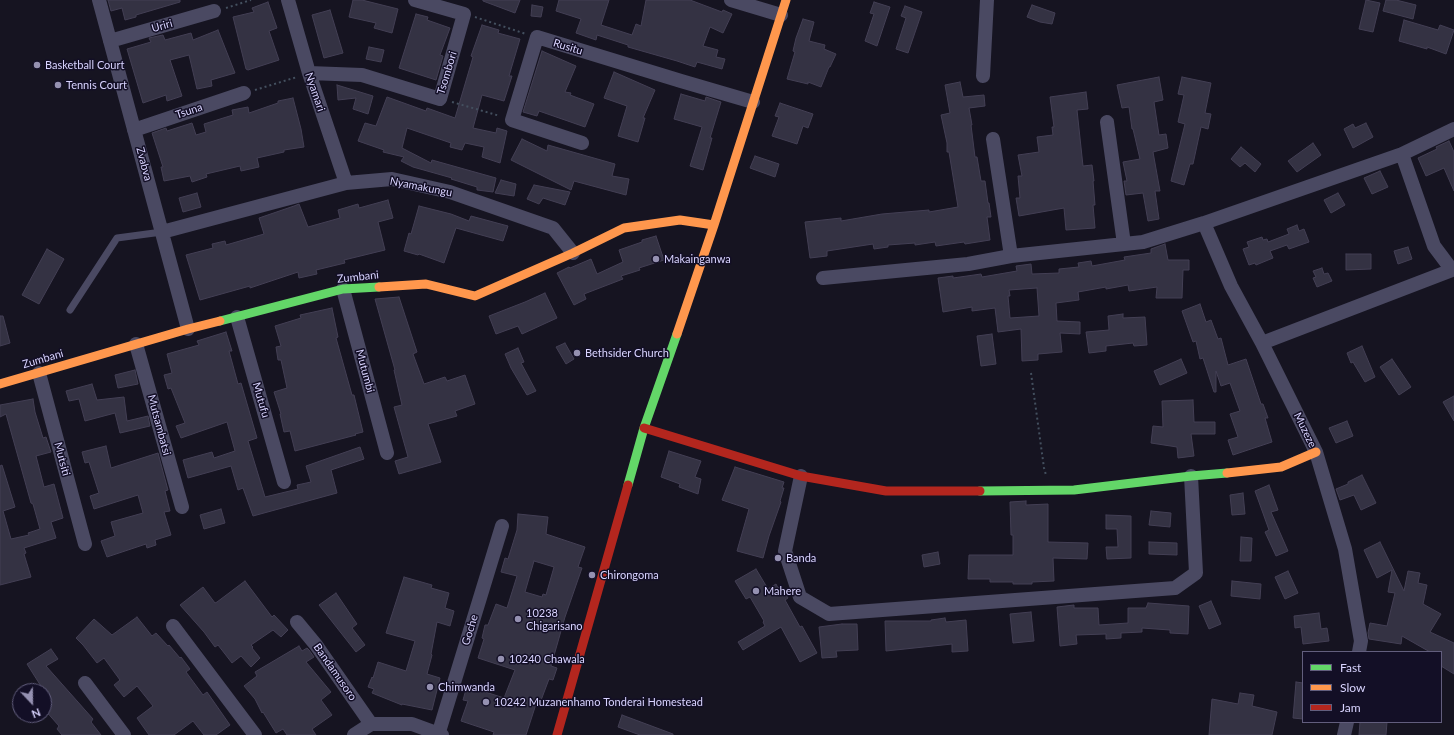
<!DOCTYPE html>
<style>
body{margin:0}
#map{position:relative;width:1454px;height:735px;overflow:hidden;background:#161421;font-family:Lato,sans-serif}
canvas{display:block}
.legend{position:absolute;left:1302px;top:651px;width:140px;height:72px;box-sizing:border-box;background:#130f26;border:1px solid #625e7d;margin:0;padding:5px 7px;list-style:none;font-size:12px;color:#d9d4ff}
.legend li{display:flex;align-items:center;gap:8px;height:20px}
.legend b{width:20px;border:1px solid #625e7d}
.north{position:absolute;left:12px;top:683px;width:40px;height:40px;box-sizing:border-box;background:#130f26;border:1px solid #625e7d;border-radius:50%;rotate:158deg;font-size:11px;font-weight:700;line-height:16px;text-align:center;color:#d9d4ff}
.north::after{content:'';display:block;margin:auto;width:14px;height:18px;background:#9591b1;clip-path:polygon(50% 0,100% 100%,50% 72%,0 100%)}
</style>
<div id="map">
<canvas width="1454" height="735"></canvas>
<ul class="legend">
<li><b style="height:5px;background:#63d668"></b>Fast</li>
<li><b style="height:5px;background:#ff974d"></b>Slow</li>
<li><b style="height:5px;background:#b3261e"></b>Jam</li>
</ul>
<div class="north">N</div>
</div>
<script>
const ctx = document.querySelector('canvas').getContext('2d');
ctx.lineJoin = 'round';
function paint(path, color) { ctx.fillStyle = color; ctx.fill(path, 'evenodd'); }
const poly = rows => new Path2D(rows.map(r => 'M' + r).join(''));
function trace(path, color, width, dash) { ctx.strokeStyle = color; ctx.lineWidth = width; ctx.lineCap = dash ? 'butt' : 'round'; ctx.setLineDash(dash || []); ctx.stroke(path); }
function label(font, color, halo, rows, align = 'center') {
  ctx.font = font + ' Lato,sans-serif'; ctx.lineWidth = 3; ctx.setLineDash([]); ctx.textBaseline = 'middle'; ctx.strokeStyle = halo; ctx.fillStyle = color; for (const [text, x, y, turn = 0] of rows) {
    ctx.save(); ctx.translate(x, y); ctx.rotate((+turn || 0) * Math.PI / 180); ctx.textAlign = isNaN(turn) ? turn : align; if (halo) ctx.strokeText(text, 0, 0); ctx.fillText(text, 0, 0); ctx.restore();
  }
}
const building = poly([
 [108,0,180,0,180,2,136,15,136,17,125,20,122,8,111,11,108,0],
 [353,0,362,0,398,9,392,33,374,28,376,23,349,17,353,0],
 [483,0,520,0,515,13,483,1,483,0],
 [559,0,609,0,601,25,632,35,636,24,641,26,646,0,690,0,722,12,723,10,732,14,723,33,710,27,703,46,718,50,716,57,725,59,722,69,697,62,695,67,677,61,628,47,628,45,597,35,596,40,576,33,581,19,556,11,559,0],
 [1366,0,1380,3,1373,32,1359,29,1366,0],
 [1386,0,1396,0,1416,5,1413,19,1383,11,1386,0],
 [268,2,277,28,269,31,279,60,248,70,246,69,233,17,254,12,252,8,268,2],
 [874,2,890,7,877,46,865,41,874,14,870,13,874,2],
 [532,5,543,7,541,17,531,16,532,5],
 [1032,5,1055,13,1052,24,1040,22,1027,17,1032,5],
 [905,6,922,12,908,53,896,49,906,18,901,16,905,6],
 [330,10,343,53,324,58,312,15,330,10],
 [416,14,428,17,427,20,450,28,440,55,443,56,436,80,399,68,416,14],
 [803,19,814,22,809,41,825,45,824,49,836,54,830,67,829,67,821,87,808,82,808,84,787,79,795,52,793,51,796,38,803,19],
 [1404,20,1438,30,1440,25,1454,30,1446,54,1427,47,1427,49,1399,41,1404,20],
 [482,25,499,30,498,33,520,39,509,76,512,76,504,101,482,95,473,128,496,133,497,128,507,131,500,163,482,157,484,147,465,143,462,150,450,147,451,143,407,128,402,148,431,163,432,160,496,178,493,192,477,190,477,187,451,179,452,178,413,167,401,161,404,157,383,152,384,150,358,141,365,123,376,126,387,97,426,111,427,108,455,118,473,57,471,56,482,25],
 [218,30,235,73,211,80,212,86,197,89,189,55,170,60,182,96,167,101,166,95,143,103,127,49,151,42,149,38,163,35,165,40,191,33,193,40,218,30],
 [369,47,384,50,381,62,366,59,369,47],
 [542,51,576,66,565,92,571,93,570,95,594,104,585,127,539,111,537,116,523,112,542,51],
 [614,72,655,90,643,118,645,118,638,142,618,136,627,106,604,98,614,72],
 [1159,77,1163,100,1154,102,1159,135,1166,134,1168,148,1153,152,1160,191,1155,191,1159,219,1148,221,1143,193,1126,195,1124,181,1127,181,1123,162,1140,159,1133,129,1132,129,1129,107,1122,108,1117,85,1159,77],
 [1182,77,1211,83,1205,113,1211,114,1208,129,1201,127,1193,164,1190,164,1184,185,1171,181,1185,124,1178,122,1184,95,1178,94,1182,77],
 [960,82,963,97,984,95,985,106,969,108,972,125,971,125,975,157,977,157,981,181,985,181,988,203,989,203,991,217,987,217,990,240,965,244,964,242,936,246,935,242,915,245,915,243,888,245,888,247,874,249,873,244,827,251,827,256,810,258,805,222,841,218,841,221,882,214,929,210,929,212,958,207,949,152,947,152,947,143,941,115,950,113,945,85,960,82],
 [337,85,373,96,368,114,353,109,356,98,338,100,337,85],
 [1086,92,1088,109,1077,110,1083,166,1092,165,1094,181,1093,181,1095,205,1093,205,1095,228,1066,230,1064,208,1019,216,1016,198,1020,198,1018,176,1022,176,1018,155,1039,152,1037,137,1053,135,1052,127,1054,127,1050,97,1086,92],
 [681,94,705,101,706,97,721,102,710,138,712,138,703,170,690,166,702,127,674,119,681,94],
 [293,98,301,129,304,147,284,150,284,152,257,158,259,167,241,171,240,166,206,174,207,177,192,182,190,176,164,181,161,167,163,167,152,133,166,128,167,131,192,123,196,135,206,132,204,124,233,115,232,110,248,107,249,113,278,103,278,101,293,98],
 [780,103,813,114,808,128,803,126,797,144,772,136,779,117,775,116,780,103],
 [1366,123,1373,137,1353,148,1344,129,1353,124,1355,128,1366,123],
 [522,139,547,151,548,145,615,164,612,176,629,179,626,195,574,181,571,190,511,160,522,139],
 [1449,141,1454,152,1454,191,1444,168,1426,176,1418,158,1437,149,1436,147,1449,141],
 [1313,143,1321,155,1297,172,1288,161,1313,143],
 [1241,147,1261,164,1255,172,1245,163,1240,167,1231,159,1241,147],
 [755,156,779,164,775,177,750,168,755,156],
 [1380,171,1388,187,1372,194,1364,178,1380,171],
 [501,180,516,184,514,196,495,193,501,180],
 [534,185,570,192,565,205,543,198,539,204,527,199,534,185],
 [197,193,201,207,183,212,179,198,197,193],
 [1338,193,1345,205,1331,213,1324,200,1338,193],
 [388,200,393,218,378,222,385,250,344,260,345,263,316,270,317,274,299,278,298,272,250,288,250,286,200,300,186,255,213,248,212,244,225,241,226,245,264,234,259,218,294,206,299,204,308,227,340,218,338,210,358,204,359,208,388,200],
 [419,206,451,214,469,221,471,216,508,226,503,241,456,228,444,263,419,254,418,255,404,251,409,233,411,234,419,206],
 [1297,225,1299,231,1304,229,1309,242,1289,249,1287,245,1270,251,1273,258,1256,265,1255,263,1249,265,1243,249,1249,247,1247,242,1262,237,1263,240,1267,239,1268,242,1289,234,1287,229,1297,225],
 [656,236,664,260,639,268,640,270,621,276,623,279,584,294,586,299,574,305,557,273,569,267,570,268,591,259,597,274,623,262,619,250,642,242,642,240,656,236],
 [1165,244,1168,260,1189,260,1189,270,1183,270,1182,298,1156,298,1157,287,1129,291,1128,285,1106,289,1106,287,1078,292,1079,300,1056,303,1057,321,1080,322,1080,334,1060,333,1062,352,1038,354,1038,360,1022,361,1021,329,998,332,995,308,972,311,972,307,943,312,938,278,953,276,953,278,981,274,982,277,1017,271,1016,266,1031,264,1032,274,1059,273,1059,269,1079,267,1078,263,1091,261,1092,266,1125,260,1124,257,1151,253,1151,249,1165,244],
 [1037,288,1039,316,1010,318,1008,296,1010,296,1009,290,1037,288],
 [1408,247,1412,259,1398,264,1394,251,1408,247],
 [47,249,64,259,39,304,22,295,47,249],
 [1346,254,1371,254,1371,269,1346,270,1346,254],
 [1322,268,1324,274,1328,273,1332,281,1317,287,1313,278,1316,277,1313,271,1322,268],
 [545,293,557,318,522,334,518,326,496,334,489,316,525,302,545,293],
 [399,297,417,352,413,354,424,384,445,377,447,381,465,375,475,404,455,411,457,416,428,424,441,462,399,474,395,461,408,457,394,407,402,405,394,370,395,370,375,299,399,297],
 [1200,304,1206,322,1211,320,1218,339,1221,338,1228,365,1246,359,1261,404,1263,404,1268,418,1265,418,1272,442,1233,455,1228,440,1238,437,1230,414,1240,411,1230,383,1221,386,1216,371,1216,392,1214,392,1203,358,1200,359,1196,341,1193,342,1182,311,1200,304],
 [332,308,338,337,336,338,352,395,354,395,363,432,355,434,356,435,295,451,290,431,284,432,280,414,281,414,274,392,287,388,281,360,278,360,276,347,281,346,275,326,301,318,300,315,332,308],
 [1123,314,1123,318,1145,317,1147,345,1134,346,1133,343,1106,346,1106,351,1089,353,1086,332,1109,330,1108,316,1123,314],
 [0,316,3,316,10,343,0,346,0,316],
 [226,332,232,351,229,351,238,384,241,383,257,438,248,441,265,497,298,489,297,485,311,482,306,466,360,447,364,459,331,470,337,493,253,516,243,488,238,490,231,466,188,478,183,460,212,452,214,458,235,451,227,422,181,438,176,426,185,423,171,388,168,389,164,375,172,373,167,354,199,345,197,341,226,332],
 [992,334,996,364,981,366,977,336,992,334],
 [565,343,574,359,566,364,556,347,565,343],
 [1362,346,1375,377,1365,382,1353,362,1351,363,1347,353,1362,346],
 [518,348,524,362,521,363,536,391,527,395,511,368,505,354,518,348],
 [1181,359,1187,373,1160,385,1154,371,1181,359],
 [1392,359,1411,387,1399,395,1380,367,1392,359],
 [135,370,138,384,118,388,115,375,135,370],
 [92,384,97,400,124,397,127,421,148,416,150,426,120,433,115,413,85,421,79,399,69,401,66,391,92,384],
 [1454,396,1454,421,1443,402,1454,396],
 [33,399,35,412,43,438,46,437,51,452,36,456,44,487,54,484,63,518,51,522,56,538,24,548,26,553,24,554,31,577,0,585,0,466,2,465,15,507,3,511,11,539,29,535,28,533,40,529,33,504,31,503,6,414,0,417,0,405,33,399],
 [1193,400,1194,422,1215,422,1215,434,1191,434,1194,456,1178,458,1177,447,1151,443,1153,426,1163,427,1162,401,1193,400],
 [1347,421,1353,436,1336,443,1329,428,1347,421],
 [106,446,111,468,158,453,168,490,165,491,170,511,164,512,171,535,155,540,156,545,147,548,146,544,107,557,101,541,115,536,111,522,143,513,138,495,94,509,90,496,99,493,89,462,85,463,82,452,106,446],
 [669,451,701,461,695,477,701,479,698,494,679,487,680,484,661,477,669,451],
 [735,467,784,482,782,488,784,488,780,501,781,502,769,536,763,558,737,551,749,509,722,500,735,467],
 [1362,475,1376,503,1361,510,1354,495,1340,500,1336,489,1348,484,1348,482,1362,475],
 [1269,485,1278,510,1271,512,1288,551,1276,556,1265,532,1269,530,1255,491,1269,485],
 [1243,493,1245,514,1232,515,1230,495,1243,493],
 [1026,501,1026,505,1048,504,1048,542,1088,543,1087,559,1053,558,1054,581,1032,582,1032,584,1013,584,1013,582,990,582,990,579,968,579,969,555,1013,555,1013,535,1011,535,1010,502,1026,501],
 [221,509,225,523,204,529,200,515,221,509],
 [1151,511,1171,513,1170,527,1149,525,1151,511],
 [518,514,548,517,546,534,585,547,578,567,582,568,565,617,551,666,557,668,553,680,549,679,540,703,537,701,526,735,493,735,494,732,461,721,468,701,463,700,467,686,504,698,515,670,478,658,484,639,482,638,485,625,488,625,496,604,507,608,517,576,501,572,505,558,508,559,517,530,518,514],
 [534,561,554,567,546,595,543,594,542,597,525,592,534,561],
 [1106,515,1131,516,1131,558,1107,559,1106,547,1118,547,1117,529,1106,529,1106,515],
 [1241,537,1252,538,1251,561,1240,561,1241,537],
 [1149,542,1177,543,1177,555,1149,554,1149,542],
 [1380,542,1404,591,1408,571,1420,573,1418,583,1427,585,1423,604,1441,614,1430,632,1454,643,1454,674,1441,666,1441,652,1430,652,1402,636,1401,644,1369,639,1368,633,1370,623,1387,626,1395,593,1388,592,1392,570,1377,578,1364,550,1380,542],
 [938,552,940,564,924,567,922,555,938,552],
 [756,569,768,589,776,584,778,588,781,586,788,598,785,600,800,627,802,626,817,653,800,662,781,627,743,650,738,642,765,626,763,622,764,621,750,597,746,599,735,581,756,569],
 [1288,571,1298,593,1285,599,1275,577,1288,571],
 [404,577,432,585,431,588,449,593,445,608,454,611,450,626,437,622,431,654,432,655,427,674,440,678,432,710,402,704,402,705,372,693,374,689,368,687,372,677,373,678,378,662,406,671,415,641,386,633,404,577],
 [245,581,272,617,274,615,288,630,281,637,273,630,251,645,253,647,252,648,260,658,251,667,241,656,232,663,218,645,215,647,204,632,180,605,203,587,215,603,217,602,245,581],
 [1232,581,1261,584,1260,599,1231,596,1232,581],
 [336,593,357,624,352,628,365,645,356,652,319,605,336,593],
 [1211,601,1221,624,1209,629,1199,606,1211,601],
 [1148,603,1189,606,1188,634,1170,633,1170,630,1142,628,1142,632,1121,633,1121,638,1106,639,1106,634,1076,635,1077,644,1060,646,1057,607,1074,605,1074,608,1098,608,1099,625,1128,623,1128,608,1146,608,1148,603],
 [1031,612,1034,641,1013,643,1010,614,1031,612],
 [1319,613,1321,629,1327,628,1329,641,1303,644,1301,627,1295,628,1294,616,1319,613],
 [137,617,152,636,156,633,168,646,169,645,180,658,181,657,190,669,186,672,203,695,207,692,230,725,216,735,204,735,193,721,174,735,149,735,137,718,153,706,137,686,124,697,114,685,120,680,104,658,97,663,83,645,76,638,94,619,112,635,137,617],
 [945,618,946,622,966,620,968,651,952,652,952,644,886,651,885,621,931,621,931,620,945,618],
 [842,624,857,624,858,650,836,651,837,657,822,658,819,627,842,624],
 [299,646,302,651,307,648,309,650,314,657,306,662,331,692,321,700,332,715,312,729,316,735,287,735,283,729,276,733,263,712,262,713,255,699,244,686,257,676,255,672,299,646],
 [51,649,58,659,46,666,93,719,91,722,101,735,62,735,57,729,59,726,44,709,44,691,27,664,51,649],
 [1296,682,1303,683,1303,719,1293,718,1296,682],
 [1240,693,1254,695,1252,706,1277,712,1272,735,1209,735,1212,699,1238,704,1240,693],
 [622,715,673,734,673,735,640,735,618,727,622,715],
 [1360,722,1387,722,1386,735,1359,735,1360,722]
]);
paint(building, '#343243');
trace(building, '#433f54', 1);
trace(poly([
 [226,8,251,0],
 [475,17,526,34],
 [255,90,297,77],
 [452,102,500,116],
 [1031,373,1044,468,1046,475]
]), '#44505f', 2, [2, 3]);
trace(poly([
 [70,310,117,238,162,232]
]), '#4a4962', 7);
trace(poly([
 [99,0,188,329],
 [288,0,309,73,346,183],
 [731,0,781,15],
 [110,41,214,11],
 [309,73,362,75,440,99,464,14,415,0],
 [983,76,987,0],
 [1107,122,1124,244],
 [134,130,244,93],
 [993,139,1011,256],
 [582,143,512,120,537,37,681,81,753,102],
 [1204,223,1231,286,1262,343,1316,452,1345,549,1361,641,1359,652],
 [162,232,346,183,392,179,450,192,553,228,573,253],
 [823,278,968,264,1011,256,1143,242,1204,223,1402,154,1454,129],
 [343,289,387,453],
 [237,317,284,482],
 [1262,343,1452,270,1434,246,1402,154],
 [136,344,182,507],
 [39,373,85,544],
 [801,476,785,551,800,597,829,614,1175,588,1196,573,1191,476],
 [297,622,316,645,371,724],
 [173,626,255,735],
 [85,683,124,735],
 [354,735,371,724,412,724,442,735],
 [438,735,502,526],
 [1344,735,1347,722]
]), '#4a4962', 14);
trace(poly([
 [220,321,343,289,379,287],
 [628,485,644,428,677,334],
 [980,491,1074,490,1191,476,1227,473]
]), '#63d668', 9);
trace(poly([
 [379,287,426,284,475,296,573,253,624,228,680,220,714,225],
 [677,334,714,225,786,0],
 [0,384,188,329,220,321],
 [1227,473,1281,467,1316,452]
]), '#ff974d', 9);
trace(poly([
 [644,428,801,476,886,491,980,491],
 [557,735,628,485]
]), '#b3261e', 9);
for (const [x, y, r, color] of [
 [37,65,4,"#9591b1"],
 [58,85,4,"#9591b1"],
 [656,259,4,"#9591b1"],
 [577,353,4,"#9591b1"],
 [778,558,4,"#9591b1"],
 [592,575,4,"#9591b1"],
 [756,591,4,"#9591b1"],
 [518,619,4,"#9591b1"],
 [501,659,4,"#9591b1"],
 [430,687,4,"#9591b1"],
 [486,702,4,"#9591b1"]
]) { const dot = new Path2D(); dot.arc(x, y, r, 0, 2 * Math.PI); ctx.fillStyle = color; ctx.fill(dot); trace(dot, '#130f26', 1.5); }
label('11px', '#d9d4ff', '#130f26', [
 ["Uriri",162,26,-16],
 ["Rusitu",568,47,17],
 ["Tsombori",447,73,-73],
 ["Nyamari",315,92,71],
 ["Tsuna",189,111,-18],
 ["Zvabva",144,164,75],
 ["Nyamakungu",421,187,11],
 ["Zumbani",358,277,-6],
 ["Zumbani",43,359,-16],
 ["Mutumbi",365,371,75],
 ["Mutufu",261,400,74],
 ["Mutsambatsi",159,425,75],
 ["Muzeze",1305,430,64],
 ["Mutsiti",62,459,75],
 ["Goche",470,630,-73],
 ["Bandamusoro",335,672,55]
]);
label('11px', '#d9d4ff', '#130f26', [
 ["Basketball Court",45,65],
 ["Tennis Court",66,85],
 ["Makainganwa",664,259],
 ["Bethsider Church",585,353],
 ["Banda",786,558],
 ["Chirongoma",600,575],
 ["Mahere",764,591],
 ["10238",526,613],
 ["Chigarisano",526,626],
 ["10240 Chawala",509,659],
 ["Chimwanda",438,687],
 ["10242 Muzanenhamo Tonderai Homestead",494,702]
], 'left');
</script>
